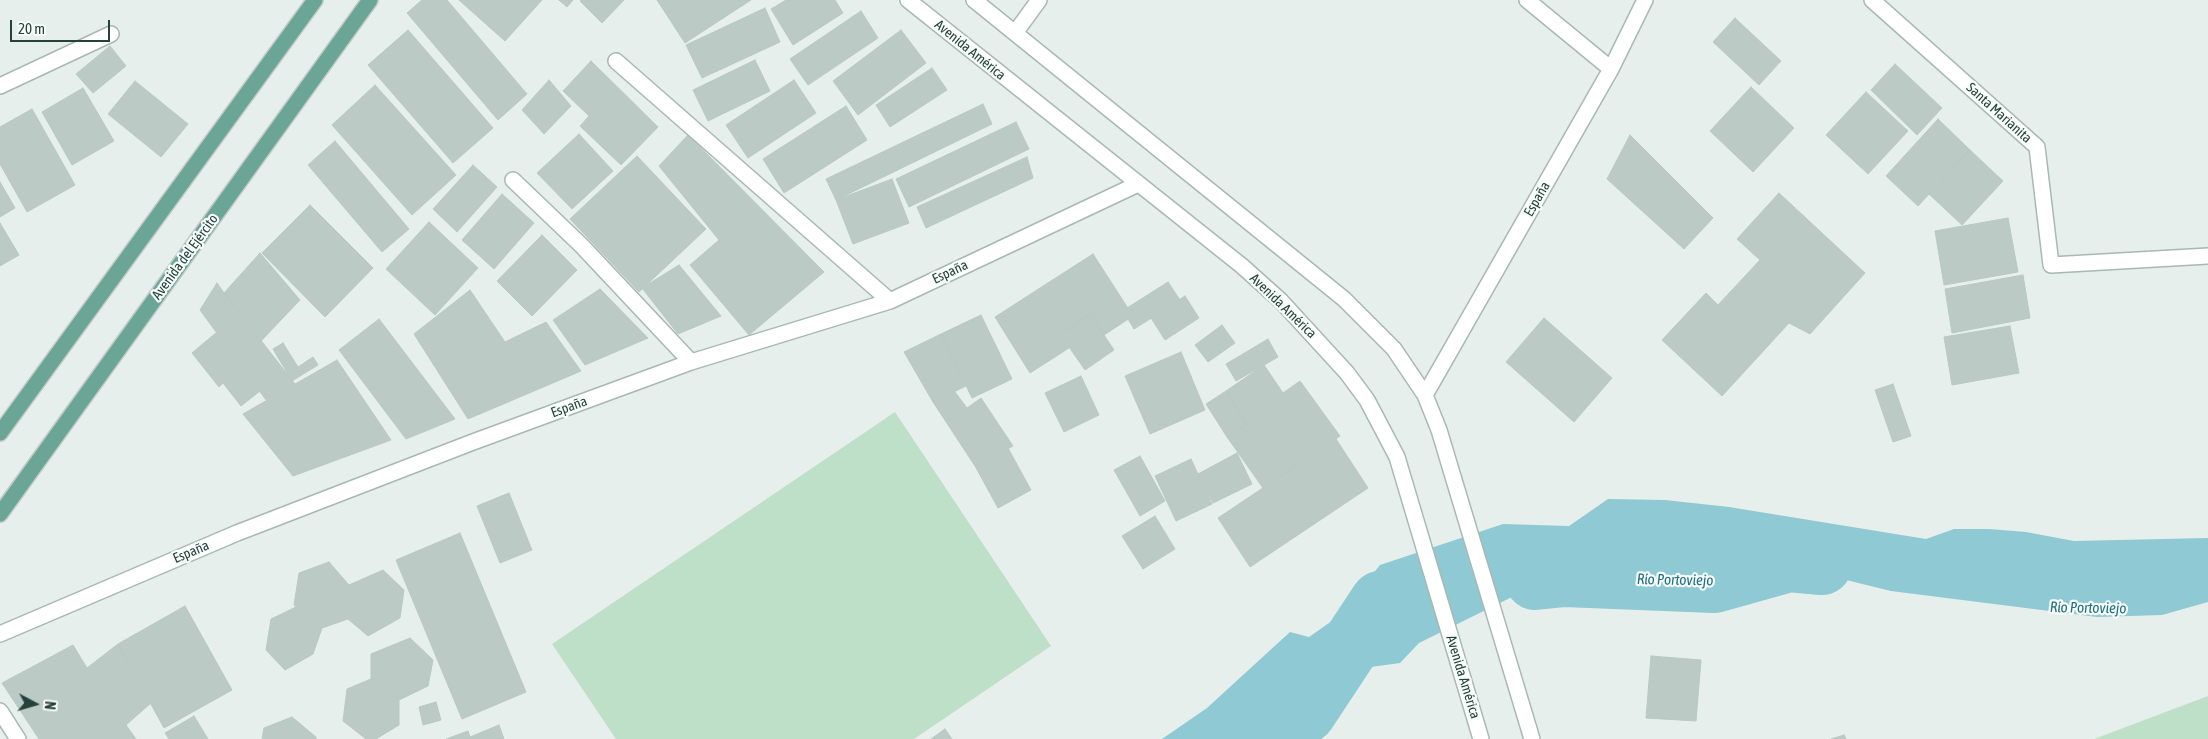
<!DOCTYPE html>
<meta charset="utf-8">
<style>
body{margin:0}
#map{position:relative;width:2208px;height:739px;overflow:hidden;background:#e6efeb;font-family:"Asap Condensed",sans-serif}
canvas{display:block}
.north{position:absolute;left:10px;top:679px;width:50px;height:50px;-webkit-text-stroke:4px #f7fbf9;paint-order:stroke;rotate:96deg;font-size:14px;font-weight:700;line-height:20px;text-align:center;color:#24423a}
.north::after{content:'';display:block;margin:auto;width:18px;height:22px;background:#24423a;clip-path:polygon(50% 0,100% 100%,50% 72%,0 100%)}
.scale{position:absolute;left:10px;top:20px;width:100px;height:22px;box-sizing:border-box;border:2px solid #24423a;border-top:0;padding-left:6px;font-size:15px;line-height:18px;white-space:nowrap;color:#24423a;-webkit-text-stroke:4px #f7fbf9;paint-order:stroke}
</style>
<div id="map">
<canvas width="2208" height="739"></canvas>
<div class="north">N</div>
<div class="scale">20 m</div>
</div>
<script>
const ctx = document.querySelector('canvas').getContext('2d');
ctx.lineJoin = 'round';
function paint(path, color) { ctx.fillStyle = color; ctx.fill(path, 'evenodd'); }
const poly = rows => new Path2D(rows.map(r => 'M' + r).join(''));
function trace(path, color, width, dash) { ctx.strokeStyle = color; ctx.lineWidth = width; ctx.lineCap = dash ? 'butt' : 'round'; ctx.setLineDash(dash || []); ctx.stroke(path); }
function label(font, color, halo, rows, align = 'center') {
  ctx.font = font + ' "Asap Condensed",sans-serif'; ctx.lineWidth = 4.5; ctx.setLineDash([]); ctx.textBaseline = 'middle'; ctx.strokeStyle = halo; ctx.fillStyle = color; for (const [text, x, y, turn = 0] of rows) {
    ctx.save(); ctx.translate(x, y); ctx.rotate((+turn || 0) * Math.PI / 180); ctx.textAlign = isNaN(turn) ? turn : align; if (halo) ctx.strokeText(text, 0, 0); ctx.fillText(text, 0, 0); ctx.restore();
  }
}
paint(poly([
 [895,412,1051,646,914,739,616,739,552,644],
 [2208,696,2208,739,2094,739]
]), '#bfe0c8');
paint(poly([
 [1608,499,1665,500,1729,507,1926,539,1954,529,1989,529,2026,532,2074,541,2208,538,2208,602,2162,615,2097,617,1891,591,1842,579,1786,581,1716,572,1638,569,1593,590,1522,592,1419,643,1400,663,1371,667,1352,664,1315,678,1299,703,1290,739,1162,739,1207,708,1290,632,1309,637,1339,616,1380,565,1503,524,1569,526]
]), '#8ec9d4');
trace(poly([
 [1535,580,1565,577,1714,583,1789,562,1822,565],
 [1267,739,1306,713,1380,601]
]), '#8ec9d4', 60);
const building = poly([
 [422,0,447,0,527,94,498,120,407,13,422,0],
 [459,0,542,0,505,41,459,0],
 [559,0,573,0,567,7,559,0],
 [582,0,624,0,602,23,580,1,582,0],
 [657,0,751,0,685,43,657,0],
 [786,0,835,0,843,13,793,45,771,9,786,0],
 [765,8,780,42,702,78,686,45,765,8],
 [861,11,878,38,808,85,790,59,861,11],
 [1735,18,1781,61,1759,85,1713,42,1735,18],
 [408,30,493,128,453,163,368,65,408,30],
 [901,30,926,63,858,115,833,81,901,30],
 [110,46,126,66,93,93,76,74,110,46],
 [755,60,770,91,708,121,693,90,755,60],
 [591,61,658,127,621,165,580,126,589,116,563,91,591,61],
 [1895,64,1942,108,1917,135,1871,90,1895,64],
 [932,68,947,90,890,127,876,105,932,68],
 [549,80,571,106,544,134,522,110,549,80],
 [794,80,816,113,748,158,726,125,794,80],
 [135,81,188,124,161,157,108,114,135,81],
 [375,85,456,175,412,215,332,125,375,85],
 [1751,87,1794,128,1753,172,1710,131,1751,87],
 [83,88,114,141,72,165,42,112,83,88],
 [1866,92,1908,131,1868,174,1826,135,1866,92],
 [983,104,992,124,836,200,826,179,983,104],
 [846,106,867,140,784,193,763,159,846,106],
 [32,109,75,185,27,212,0,164,0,127,32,109],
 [1938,119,1970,150,1918,206,1886,176,1938,119],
 [1016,122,1029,149,909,207,896,179,1016,122],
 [579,134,613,171,572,209,537,173,579,134],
 [688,135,824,272,749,335,690,265,719,240,659,166,688,135],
 [1630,135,1713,218,1684,249,1607,179,1630,135],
 [335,141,409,229,382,252,308,165,335,141],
 [1970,150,2003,181,1962,225,1929,194,1970,150],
 [637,156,706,229,639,292,570,219,637,156],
 [1027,157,1033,178,926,228,917,207,1027,157],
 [473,165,497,187,457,232,433,209,473,165],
 [892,179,909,223,853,244,836,200,892,179],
 [0,182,15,208,0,217,0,182],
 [1779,193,1865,273,1810,334,1789,323,1722,396,1662,340,1706,293,1718,305,1760,260,1737,239,1779,193],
 [502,194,534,223,494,269,462,240,502,194],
 [310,205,373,268,325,317,262,253,310,205],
 [2008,218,2018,272,1944,285,1935,231,2008,218],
 [429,222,478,268,435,315,386,269,429,222],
 [0,223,19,255,0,266,0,223],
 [542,235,577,270,532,316,497,281,542,235],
 [260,253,300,300,261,341,224,293,260,253],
 [1093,254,1133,316,1104,335,1090,314,1060,334,1069,348,1030,373,995,317,1093,254],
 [679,265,721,316,678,334,642,288,679,265],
 [2023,275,2030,318,1952,333,1945,289,2023,275],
 [1168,282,1180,300,1134,329,1128,319,1133,316,1127,308,1168,282],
 [217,283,224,293,295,384,266,400,200,310,217,283],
 [600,289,648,338,585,365,553,320,600,289],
 [470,290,505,342,546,322,581,371,468,419,414,334,470,290],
 [1185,296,1199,318,1165,340,1151,318,1185,296],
 [1090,314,1114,350,1085,370,1060,334,1090,314],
 [981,315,1012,379,972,398,941,334,981,315],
 [1544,318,1612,378,1574,422,1506,362,1544,318],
 [379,319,455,419,406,439,339,350,379,319],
 [1222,325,1235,343,1208,362,1195,345,1222,325],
 [2010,326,2019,373,1952,385,1944,337,2010,326],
 [217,332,260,391,241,406,223,383,219,387,192,353,217,332],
 [941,334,966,386,933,402,904,352,941,334],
 [1268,339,1278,357,1236,381,1226,364,1268,339],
 [283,343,298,367,313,357,318,365,292,381,273,349,283,343],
 [1181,352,1205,410,1150,434,1125,376,1181,352],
 [337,360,391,440,293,476,243,414,337,360],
 [1264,365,1283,393,1300,381,1340,436,1263,488,1227,437,1247,425,1226,391,1264,365],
 [1081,376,1099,415,1064,432,1045,393,1081,376],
 [1893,384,1911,436,1893,442,1875,390,1893,384],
 [1226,391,1247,425,1227,437,1206,404,1226,391],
 [955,392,967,408,981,398,1013,446,975,466,933,402,955,392],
 [1336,439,1368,488,1250,567,1218,518,1336,439],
 [1008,448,1031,490,998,508,975,466,1008,448],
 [1237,453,1252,484,1213,503,1198,474,1237,453],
 [1140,456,1165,501,1140,516,1114,470,1140,456],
 [1191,459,1212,504,1176,521,1155,476,1191,459],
 [509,493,532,550,500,563,477,506,509,493],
 [1155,516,1175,549,1143,569,1122,536,1155,516],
 [460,533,526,692,462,719,396,560,460,533],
 [329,562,349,585,383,570,404,590,400,618,368,636,348,619,322,628,294,605,299,573,329,562],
 [185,606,232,690,164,728,118,644,185,606],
 [296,607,322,628,313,654,285,670,266,650,271,619,296,607],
 [410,638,433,660,428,686,399,700,399,725,376,739,366,739,343,721,347,689,371,679,371,654,410,638],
 [118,644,151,703,126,725,136,739,39,739,2,683,73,645,87,668,118,644],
 [1651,656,1701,660,1696,721,1646,718,1651,656],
 [436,702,441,720,423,725,419,707,436,702],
 [194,716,208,739,169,739,165,733,194,716],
 [292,717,316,737,316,739,262,739,264,728,292,717],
 [499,725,504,739,446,739,468,731,470,737,499,725],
 [945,729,952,739,931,739,945,729],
 [1844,735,1846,739,1831,739,1844,735]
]);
paint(building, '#bbcac4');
trace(building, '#b8c9c2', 1);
const minor = poly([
 [908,0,1242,266,1281,301,1347,373,1367,400,1397,457,1481,739],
 [974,0,1344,299,1394,349,1425,395,1439,430,1532,739],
 [1527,0,1611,69],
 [1872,0,2037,147,2051,265,2208,256],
 [1015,33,1039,0],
 [616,61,890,301],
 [0,86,111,34],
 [513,180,582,246,691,362],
 [1425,395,1611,69,1645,0],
 [0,634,237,533,473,442,691,362,890,301,1138,184],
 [0,711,18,739]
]);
const major = poly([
 [0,433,315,0],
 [0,514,370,0]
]);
trace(minor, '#a8b8b2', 18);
trace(major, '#c2cac8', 18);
trace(minor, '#fff', 15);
trace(major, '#6aa596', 15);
label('14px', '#24423a', '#f7fbf9', [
 ["Avenida América",970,50,39],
 ["Santa Marianita",1999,113,42],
 ["España",1537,199,-60],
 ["Avenida del Ejército",185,257,-54],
 ["España",950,272,-25],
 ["Avenida América",1283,306,44],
 ["España",569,407,-20],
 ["España",191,552,-23],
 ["Avenida América",1463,677,73]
]);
label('italic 15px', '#1c6f80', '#f7fbf9', [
 ["Río Portoviejo",1675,580,1],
 ["Río Portoviejo",2088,608,1]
]);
</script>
